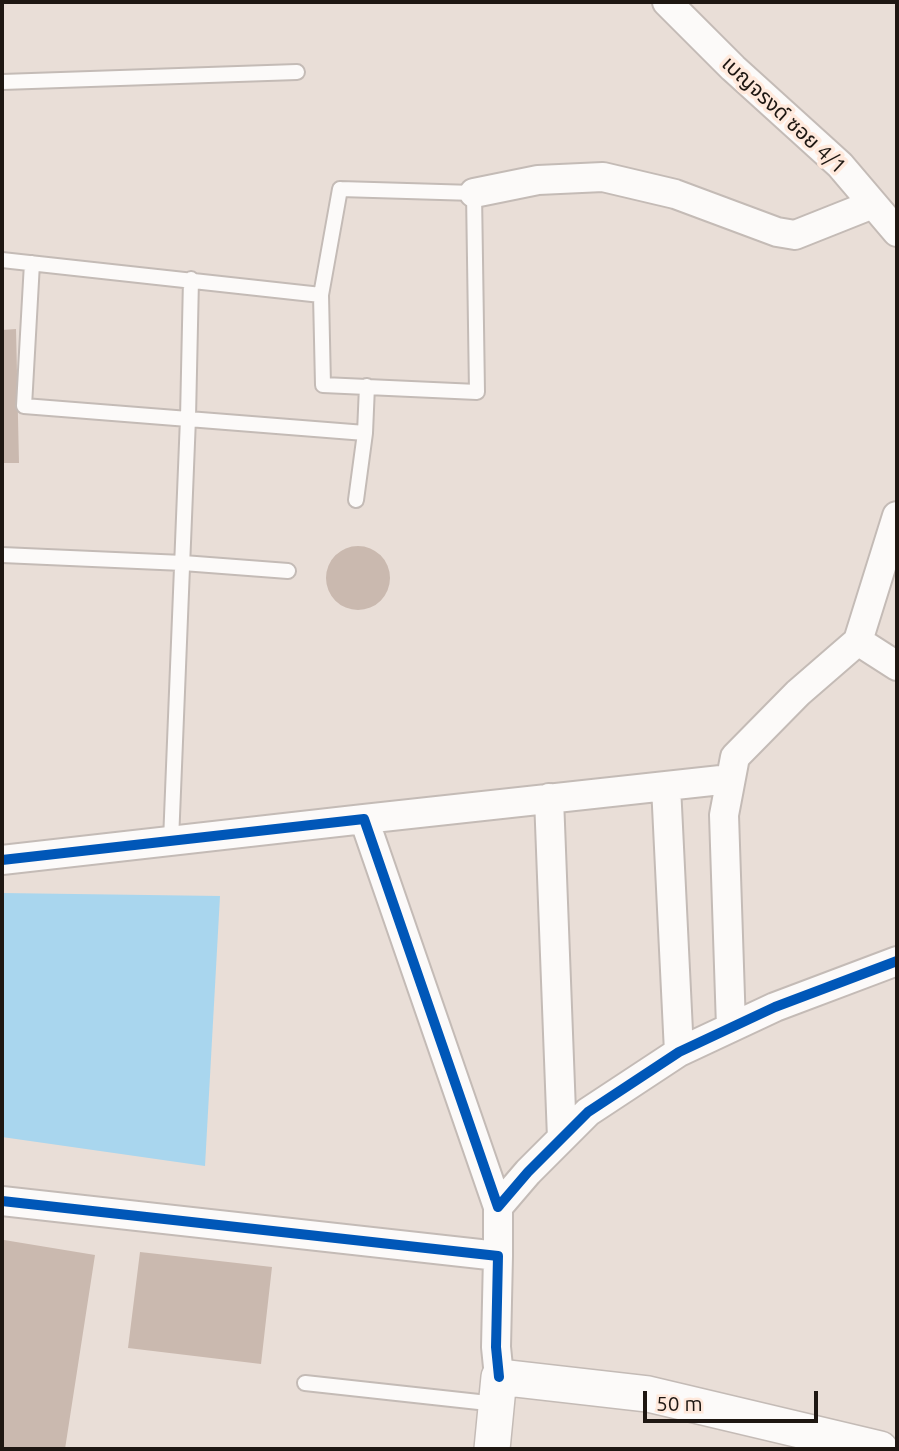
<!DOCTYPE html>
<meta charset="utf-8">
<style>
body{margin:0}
#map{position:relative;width:899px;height:1451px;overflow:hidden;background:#e9ded7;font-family:Ubuntu,sans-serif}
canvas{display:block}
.frame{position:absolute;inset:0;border:4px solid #1e1712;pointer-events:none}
.scale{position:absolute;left:643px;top:1391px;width:175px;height:32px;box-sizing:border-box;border:4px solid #1e1712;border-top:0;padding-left:9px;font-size:21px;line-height:24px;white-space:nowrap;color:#1e1712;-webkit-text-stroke:5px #ffe9dc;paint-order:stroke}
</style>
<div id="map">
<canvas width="899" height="1451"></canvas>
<div class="frame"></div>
<div class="scale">50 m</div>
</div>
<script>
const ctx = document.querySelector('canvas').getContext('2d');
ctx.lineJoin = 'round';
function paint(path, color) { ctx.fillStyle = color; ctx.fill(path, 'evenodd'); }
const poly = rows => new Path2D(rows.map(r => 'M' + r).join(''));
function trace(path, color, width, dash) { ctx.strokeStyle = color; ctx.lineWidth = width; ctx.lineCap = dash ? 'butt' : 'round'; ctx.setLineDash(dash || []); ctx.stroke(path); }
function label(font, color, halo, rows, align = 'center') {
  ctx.font = font + ' Ubuntu,"Noto Sans Thai",sans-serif'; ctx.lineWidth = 7; ctx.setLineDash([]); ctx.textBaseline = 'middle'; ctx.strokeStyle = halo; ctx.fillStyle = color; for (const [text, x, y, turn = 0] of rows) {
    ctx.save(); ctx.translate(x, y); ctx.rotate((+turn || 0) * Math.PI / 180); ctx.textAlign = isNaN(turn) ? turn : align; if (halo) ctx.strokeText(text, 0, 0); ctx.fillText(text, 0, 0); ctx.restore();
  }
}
paint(poly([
 [2,893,220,896,205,1166,2,1137]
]), '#a9d6ee');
paint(poly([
 [16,329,19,463,2,463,2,330],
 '326 578a32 32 0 1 1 64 0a32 32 0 1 1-64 0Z',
 [4,1240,95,1255,65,1449,2,1449,2,1257],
 [140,1252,272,1267,261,1364,128,1348]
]), '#cab9af');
const service = poly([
 [2,82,297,72],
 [340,189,474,193,477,392,323,385,321,295,340,189],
 [2,260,321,295],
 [32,263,24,406,365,433],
 [356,500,365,433,367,386],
 [2,555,183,563,288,571],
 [171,841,188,418,191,279],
 [305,1383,497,1404]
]);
const minor = poly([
 [667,2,733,68,840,165,897,232],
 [474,193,538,180,603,177,675,194,777,232,795,235,873,204],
 [858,641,897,666],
 [666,786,679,1052],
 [549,798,562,1138],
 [364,819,730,779],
 [2,860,364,819,498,1207,528,1172,588,1112,679,1052,775,1007,897,961],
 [731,1027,724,815,735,757,798,693,858,641,897,516],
 [2,1201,498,1256,496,1347,499,1377],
 [498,1207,498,1256]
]);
const tertiary = poly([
 [492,1449,499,1377,648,1394,880,1449]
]);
trace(service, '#c4bbb6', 18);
trace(minor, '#c4bbb6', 32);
trace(tertiary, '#c4bbb6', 38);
trace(service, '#fcfaf9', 14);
trace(minor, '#fcfaf9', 28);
trace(tertiary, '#fcfaf9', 35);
trace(poly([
 [2,860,364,819,498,1207,528,1172,588,1112,679,1052,775,1007,897,961],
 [2,1201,498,1256,496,1347,499,1377]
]), '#0057b8', 10);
label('21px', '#1e1712', '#ffe9dc', [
 ["เบญจรงด์ ซอย 4/1",784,115,43]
]);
</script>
